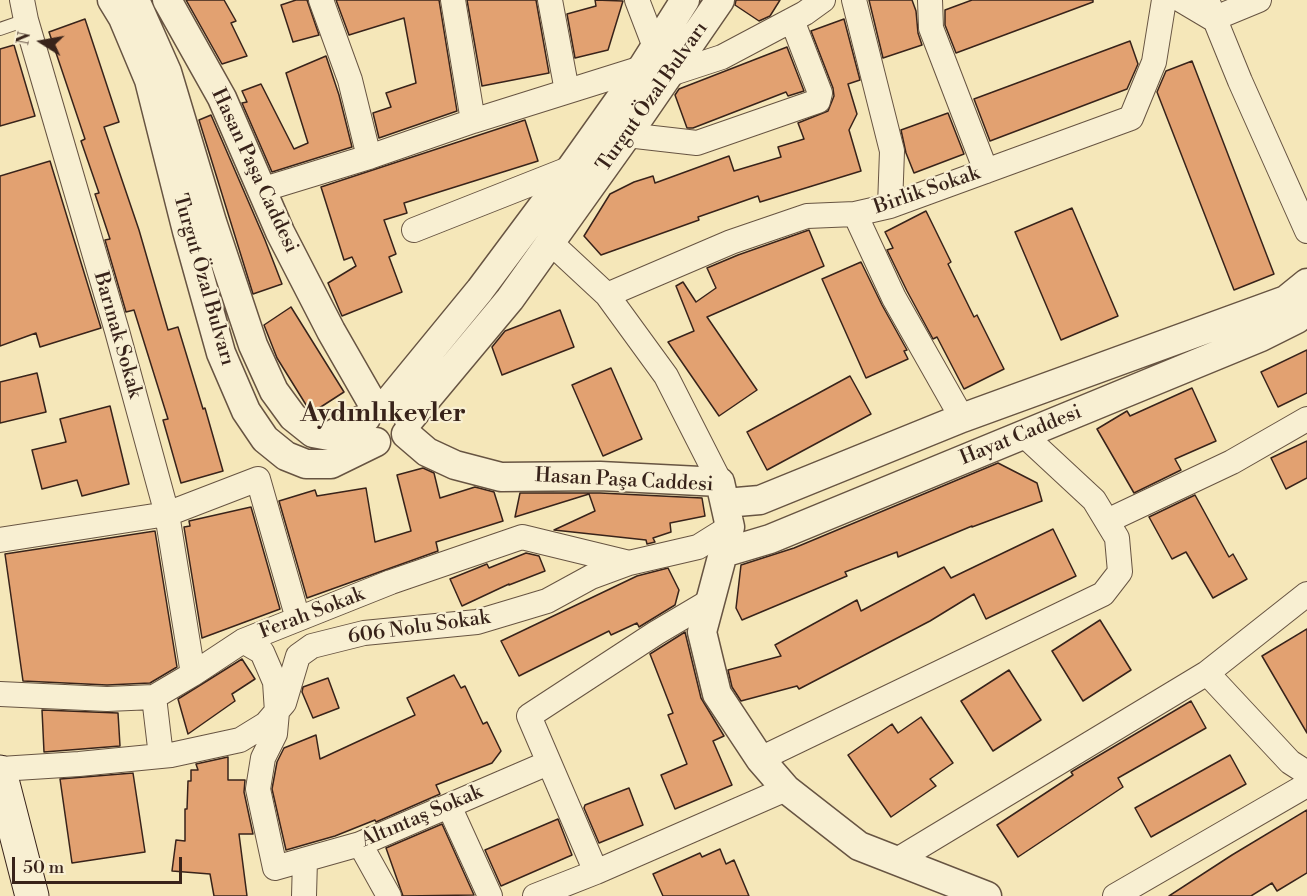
<!DOCTYPE html>
<meta charset="utf-8">
<style>
body{margin:0}
#map{position:relative;width:1307px;height:896px;overflow:hidden;background:#f5e7b9;font-family:"Libre Bodoni",serif}
canvas{display:block}
.north{position:absolute;left:12px;top:12px;width:60px;height:60px;-webkit-text-stroke:4px #f8efd2;paint-order:stroke;rotate:281deg;font-size:16px;font-weight:700;line-height:24px;text-align:center;color:#38231a}
.north::after{content:'';display:block;margin:auto;width:21px;height:27px;background:#38231a;clip-path:polygon(50% 0,100% 100%,50% 72%,0 100%)}
.scale{position:absolute;left:12px;top:857px;width:170px;height:27px;box-sizing:border-box;border:3px solid #38231a;border-top:0;padding-left:8px;font-size:18px;line-height:21px;white-space:nowrap;color:#38231a;-webkit-text-stroke:4px #f8efd2;paint-order:stroke}
</style>
<div id="map">
<canvas width="1307" height="896"></canvas>
<div class="north">N</div>
<div class="scale">50 m</div>
</div>
<script>
const ctx = document.querySelector('canvas').getContext('2d');
ctx.lineJoin = 'round';
function paint(path, color) { ctx.fillStyle = color; ctx.fill(path, 'evenodd'); }
const poly = rows => new Path2D(rows.map(r => 'M' + r).join(''));
function trace(path, color, width, dash) { ctx.strokeStyle = color; ctx.lineWidth = width; ctx.lineCap = dash ? 'butt' : 'round'; ctx.setLineDash(dash || []); ctx.stroke(path); }
function label(font, color, halo, rows, align = 'center') {
  ctx.font = font + ' "Libre Bodoni",serif'; ctx.lineWidth = 4.5; ctx.setLineDash([]); ctx.textBaseline = 'middle'; ctx.strokeStyle = halo; ctx.fillStyle = color; for (const [text, x, y, turn = 0] of rows) {
    ctx.save(); ctx.translate(x, y); ctx.rotate((+turn || 0) * Math.PI / 180); ctx.textAlign = isNaN(turn) ? turn : align; if (halo) ctx.strokeText(text, 0, 0); ctx.fillText(text, 0, 0); ctx.restore();
  }
}
const building = poly([
 [186,0,224,0,236,21,231,23,247,56,222,64,186,0],
 [296,0,307,0,319,35,293,42,281,5,296,0],
 [336,0,439,0,457,111,379,138,373,113,391,107,386,93,416,83,404,18,349,35,336,0],
 [467,0,536,0,549,73,482,86,467,0],
 [595,0,623,1,608,50,575,58,567,14,596,6,595,0],
 [736,0,780,0,770,16,759,21,735,5,736,0],
 [869,0,912,0,916,11,918,33,922,45,883,58,869,0],
 [972,0,1093,0,1093,2,956,53,945,25,945,10,972,0],
 [85,19,119,122,104,127,139,230,168,330,178,327,203,409,205,408,223,471,181,483,163,420,168,419,134,310,126,312,105,240,110,239,95,194,99,193,81,141,85,139,49,32,85,19],
 [844,19,860,80,848,84,857,114,849,130,861,171,760,202,758,196,698,217,699,220,601,255,584,236,610,194,634,182,653,176,655,183,729,156,734,171,781,157,778,147,804,139,798,123,828,111,834,96,833,88,811,31,844,19],
 [1130,41,1138,64,1127,89,990,141,974,99,1130,41],
 [14,45,35,116,0,126,0,49,14,45],
 [787,47,804,91,788,96,786,92,693,128,687,128,675,95,679,89,787,47],
 [326,56,339,95,352,147,272,172,242,103,247,102,242,91,261,84,294,149,308,143,286,73,326,56],
 [1192,61,1274,274,1234,290,1157,92,1166,71,1192,61],
 [948,113,964,154,914,173,906,153,901,130,948,113],
 [211,115,265,240,282,284,253,294,199,120,211,115],
 [525,120,538,161,404,203,407,213,384,220,396,254,389,257,402,292,342,316,328,283,356,266,352,257,344,260,321,187,525,120],
 [50,161,101,328,40,347,36,333,0,346,0,176,50,161],
 [1072,208,1118,316,1061,340,1015,232,1072,208],
 [926,211,951,262,948,264,974,317,977,315,1004,369,964,389,937,337,933,339,907,291,887,250,893,248,885,232,926,211],
 [809,230,824,266,707,317,757,390,719,416,668,342,694,331,676,286,683,282,696,302,716,288,707,268,738,255,809,230],
 [861,262,882,305,907,350,904,351,908,359,866,378,822,279,861,262],
 [291,307,344,392,313,412,308,408,277,358,264,325,291,307],
 [560,310,574,347,502,375,492,347,505,331,560,310],
 [1307,350,1307,393,1278,407,1261,372,1307,350],
 [611,368,642,439,603,456,572,385,611,368],
 [37,373,46,412,0,423,0,382,37,373],
 [850,376,871,414,767,470,747,432,850,376],
 [1192,388,1216,441,1175,459,1181,470,1134,493,1097,429,1127,411,1130,416,1192,388],
 [110,406,129,484,82,496,77,480,42,489,32,450,66,442,60,419,110,406],
 [1307,441,1307,478,1286,489,1271,458,1307,441],
 [998,463,1037,483,1042,501,972,527,972,526,898,557,897,552,845,572,847,576,742,620,736,608,741,565,794,548,998,463],
 [423,468,434,473,440,498,475,487,494,492,503,521,436,542,438,551,307,598,279,501,315,490,317,496,366,488,375,542,411,531,397,475,423,468],
 [520,493,600,493,702,498,705,516,670,523,671,532,653,538,655,542,647,544,646,540,554,530,595,511,589,494,515,517,520,493],
 [1195,495,1229,557,1233,554,1247,579,1213,598,1186,552,1172,559,1149,517,1195,495],
 [251,507,280,609,202,638,184,527,190,526,189,521,251,507],
 [1053,529,1076,576,986,619,974,594,930,621,799,689,797,686,741,701,732,687,728,670,781,656,775,645,857,600,861,611,944,567,951,578,1053,529],
 [155,531,177,667,150,683,107,685,23,681,5,554,155,531],
 [526,553,539,556,545,571,509,585,509,584,462,606,450,579,487,564,489,568,526,553],
 [668,568,679,590,675,605,639,627,637,623,611,635,609,631,519,676,501,641,637,576,668,568],
 [1100,620,1131,670,1083,701,1052,651,1100,620],
 [1307,629,1307,733,1262,656,1307,629],
 [685,632,701,698,724,736,713,741,732,785,675,809,661,775,687,764,668,715,673,713,650,654,685,632],
 [242,659,255,679,232,694,235,701,188,734,178,699,242,659],
 [1009,670,1041,720,993,751,961,701,1009,670],
 [454,675,461,688,465,686,483,724,487,722,501,751,492,763,436,785,440,794,376,822,375,820,335,836,286,850,272,789,277,762,284,748,316,735,320,759,415,715,407,698,454,675],
 [328,678,339,708,313,718,302,692,303,687,328,678],
 [1191,701,1206,728,1118,778,1123,787,1018,857,997,825,1073,775,1071,772,1191,701],
 [42,710,118,713,120,746,44,752,42,710],
 [921,717,953,763,930,779,936,786,891,817,848,755,892,724,898,733,921,717],
 [1230,755,1246,784,1151,837,1135,808,1230,755],
 [228,757,228,780,245,780,244,792,253,834,239,834,247,896,214,896,210,874,172,871,176,840,185,841,185,809,187,809,188,781,191,781,191,770,198,770,196,764,228,757],
 [133,773,145,852,72,863,60,779,133,773],
 [629,788,643,825,599,843,584,808,585,805,629,788],
 [1307,810,1307,873,1277,891,1272,883,1251,896,1169,896,1232,855,1307,810],
 [558,819,572,855,501,886,485,850,558,819],
 [442,824,474,895,403,896,386,848,442,824],
 [720,849,726,864,734,860,749,896,663,896,653,874,700,853,702,857,720,849]
]);
paint(building, '#e2a171');
trace(building, '#38231a', 1.5);
const service = poly([
 [0,29,26,20]
]);
const minor = poly([
 [22,0,26,20,117,331,167,514,193,674],
 [321,0,350,80,369,157],
 [453,0,473,121],
 [550,0,567,91],
 [637,0,655,47],
 [854,0,892,151,890,206],
 [930,0,931,28,986,171],
 [1181,0,1213,19,1259,0],
 [1207,0,1240,81,1307,231],
 [670,74,722,57,805,13,823,0],
 [627,135,697,143,818,101,820,93,792,20],
 [261,190,369,157,473,121,642,68],
 [855,214,894,298,962,418],
 [414,230,571,168],
 [550,242,607,295,666,376,720,482],
 [607,295,731,242,807,216,855,214,890,206,1131,118,1154,62,1164,0],
 [1107,521,1232,462,1307,419],
 [0,540,167,514,258,479,298,619],
 [243,641,262,652,275,682,277,712,275,734,263,758,258,789,275,868,360,844,548,763],
 [1207,673,1290,762,1307,773],
 [0,694,107,699,154,697,193,674,243,641,391,582,522,537,629,563],
 [154,697,161,756],
 [760,759,1103,594,1120,572,1117,538,1094,500,1024,435],
 [0,769,79,764,171,755,240,740,266,724,284,703,298,656,312,646,364,633,477,622,547,601,591,577,629,563,698,547,730,527],
 [449,806,490,896],
 [360,844,389,896],
 [897,860,1207,673,1307,594],
 [596,872,529,716,656,633,710,601],
 [304,896,305,860],
 [535,896,596,872,786,789],
 [1115,896,1307,785]
]);
const tertiary = poly([
 [112,0,123,18,149,80,187,231,221,353,246,411,265,439,286,456,306,464,331,464,376,442],
 [135,0,167,72,212,222,253,345,274,391,293,417,313,433,329,436,366,418],
 [167,0,222,98,280,232,331,331,374,406],
 [389,401,480,290,571,168,642,68,685,0],
 [409,420,510,299,627,135,720,0],
 [406,434,427,452,455,465,501,477,600,476,720,482,730,527,702,632,717,694,760,759,786,789,859,846,987,896],
 [725,503,760,500,962,418,1286,300,1307,283],
 [723,553,770,539,1261,337,1297,319,1307,302]
]);
const secondary = poly([
 [0,772,32,896]
]);
trace(service, '#675442', 14);
trace(minor, '#675442', 26);
trace(tertiary, '#675442', 31);
trace(secondary, '#38231a', 35);
trace(service, '#f8efd2', 12);
trace(minor, '#f8efd2', 24);
trace(tertiary, '#f8efd2', 28);
trace(secondary, '#f8efd2', 33);
label('20px', '#38231a', '#f8efd2', [
 ["Turgut Özal Bulvarı",653,97,-55],
 ["Hasan Paşa Caddesi",254,171,65],
 ["Birlik Sokak",927,191,-19],
 ["Turgut Özal Bulvarı",203,280,74],
 ["Barınak Sokak",117,335,74],
 ["Hayat Caddesi",1021,436,-22],
 ["Hasan Paşa Caddesi",624,481,3],
 ["Ferah Sokak",312,614,-21],
 ["606 Nolu Sokak",419,628,-8],
 ["Altıntaş Sokak",422,817,-23]
]);
label('bold 26px', '#38231a', '#f8efd2', [
 ["Aydınlıkevler",383,415]
]);
</script>
